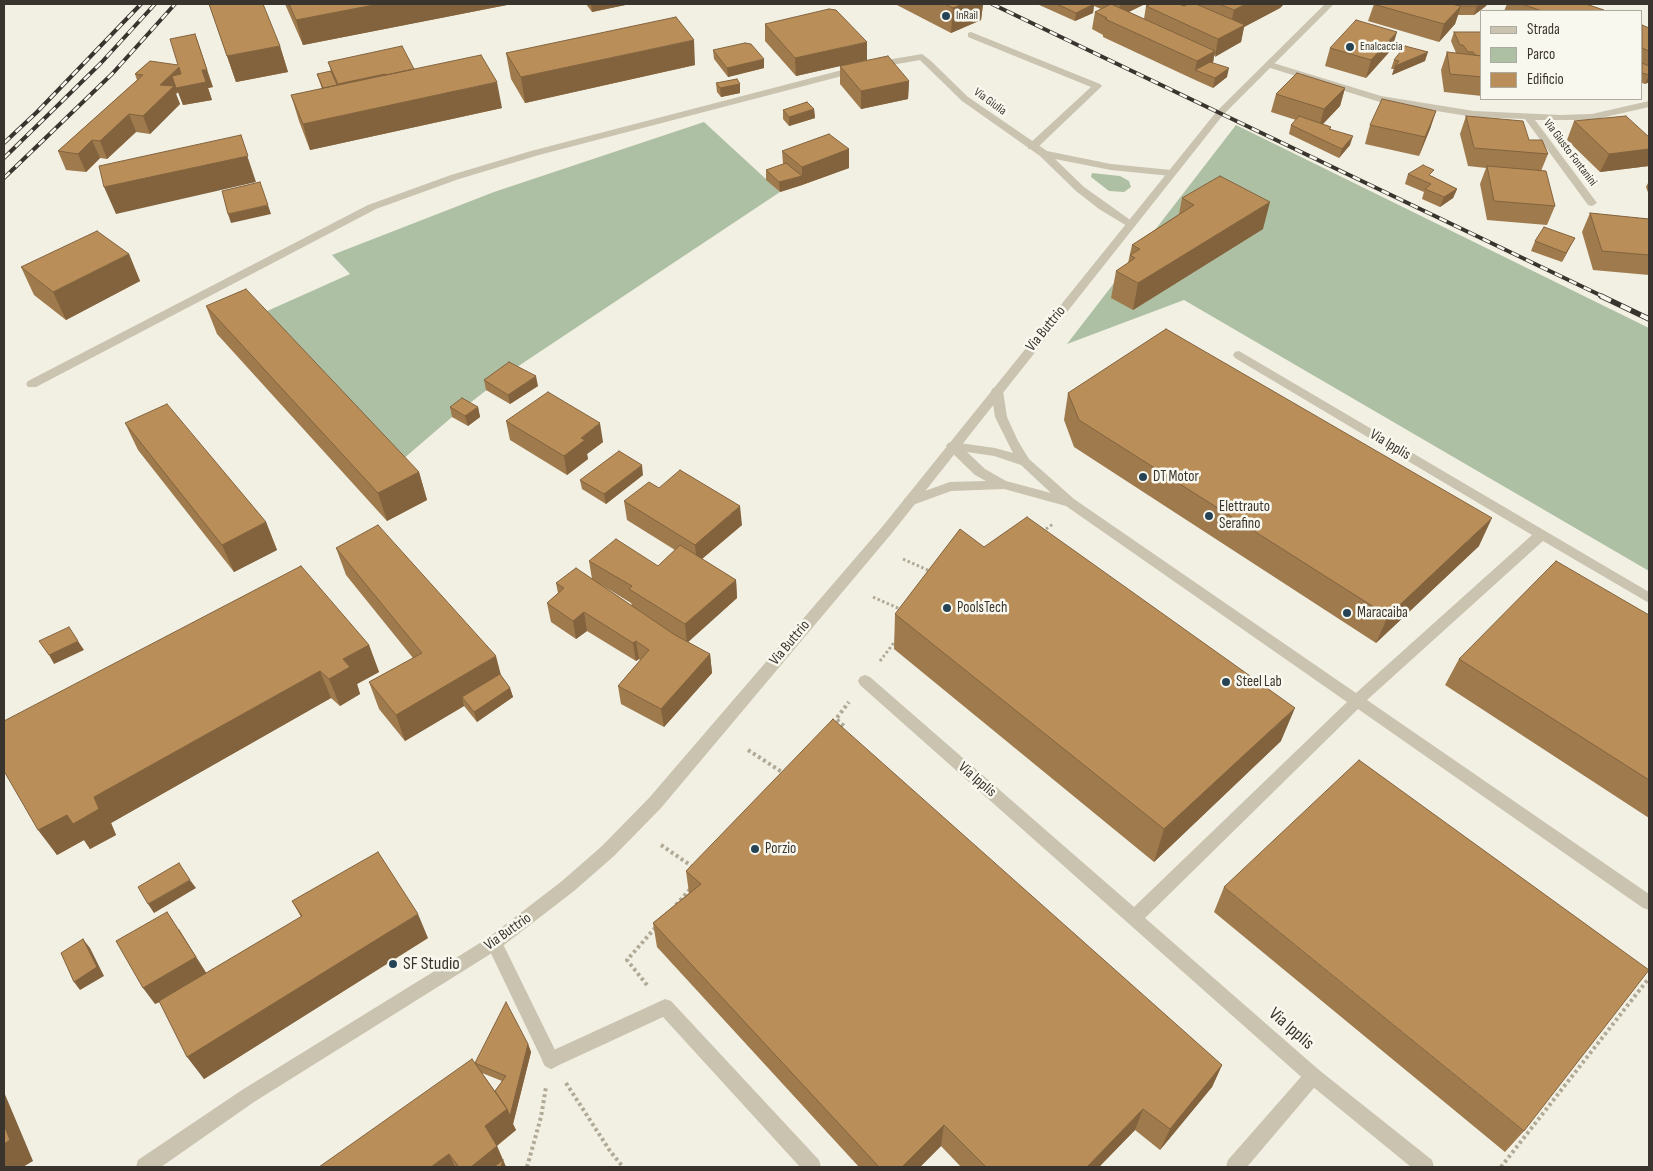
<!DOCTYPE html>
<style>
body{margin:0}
#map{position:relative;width:1653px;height:1171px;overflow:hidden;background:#f2efe3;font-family:"Sofia Sans Condensed",sans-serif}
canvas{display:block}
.frame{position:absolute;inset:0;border:5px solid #39342d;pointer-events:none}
.legend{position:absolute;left:1480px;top:10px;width:162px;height:90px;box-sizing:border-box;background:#f9f8ef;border:1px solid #acaaa1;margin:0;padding:6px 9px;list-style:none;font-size:15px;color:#39342d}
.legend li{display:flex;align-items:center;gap:10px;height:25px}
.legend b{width:25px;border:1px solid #acaaa1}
</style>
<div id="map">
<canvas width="1653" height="1171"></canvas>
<div class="frame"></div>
<ul class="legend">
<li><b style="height:6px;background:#c9c3b0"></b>Strada</li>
<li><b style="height:14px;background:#aec0a4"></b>Parco</li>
<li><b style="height:14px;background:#b98e59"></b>Edificio</li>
</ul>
</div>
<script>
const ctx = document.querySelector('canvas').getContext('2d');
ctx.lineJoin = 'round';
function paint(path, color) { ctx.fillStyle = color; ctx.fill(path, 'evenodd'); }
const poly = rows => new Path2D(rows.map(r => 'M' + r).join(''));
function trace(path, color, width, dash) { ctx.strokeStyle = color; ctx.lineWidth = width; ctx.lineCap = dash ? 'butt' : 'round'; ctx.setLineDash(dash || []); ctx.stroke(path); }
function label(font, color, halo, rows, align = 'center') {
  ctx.font = font + ' "Sofia Sans Condensed",sans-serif'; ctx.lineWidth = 5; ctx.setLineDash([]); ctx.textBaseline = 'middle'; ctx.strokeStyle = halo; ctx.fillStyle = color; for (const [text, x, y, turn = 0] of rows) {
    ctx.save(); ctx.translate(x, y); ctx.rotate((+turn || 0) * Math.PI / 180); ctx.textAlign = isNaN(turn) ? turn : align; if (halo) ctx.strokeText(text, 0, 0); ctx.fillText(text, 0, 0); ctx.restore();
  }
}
paint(poly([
 [704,122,780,192,511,371,452,417,395,466,256,316,350,274,332,255,494,192],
 [1236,125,1649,328,1649,571,1184,300,1067,344],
 [1092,173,1120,176,1129,181,1131,187,1124,192,1109,191,1091,177]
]), '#aec0a4');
trace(poly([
 [1042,532,1053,524],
 [903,559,932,572],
 [873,597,902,610],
 [880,661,896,640]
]), '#b0a996', 3, [2.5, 2.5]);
trace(poly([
 [840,730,844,726,836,719,849,702],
 [748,750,785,774],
 [661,845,693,867],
 [676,905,692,887],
 [647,985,627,960,655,928],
 [566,1083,610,1151,623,1167],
 [527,1167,541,1117,546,1087],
 [1501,1167,1649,978]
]), '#b0a996', 4, [3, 3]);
paint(poly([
 [971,32,1100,84,1102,86,1036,149,1028,149,1028,145,1091,87,968,37,968,33,971,32],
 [922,54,931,61,931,65,925,65,920,60,869,69,539,155,459,179,376,209,36,387,28,387,26,384,28,381,368,205,451,175,531,151,869,63,922,54],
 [665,999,671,1001,819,1160,821,1167,800,1167,663,1017,557,1066,551,1069,545,1066,542,1060,545,1054,665,999],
 [1313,1067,1319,1070,1322,1076,1319,1082,1247,1167,1226,1167,1228,1160,1307,1070,1313,1067]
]), '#c9c3b0');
paint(poly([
 [928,60,931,61,968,97,1047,151,1111,164,1171,170,1176,173,1171,176,1111,170,1055,159,1084,187,1136,224,1131,227,1127,226,1099,209,1076,191,1040,156,962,101,925,65,925,61,928,60],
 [1270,62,1381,96,1474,111,1560,115,1592,114,1649,101,1649,107,1592,120,1535,120,1597,203,1592,206,1588,205,1525,119,1474,117,1380,102,1267,67,1265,65,1270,62],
 [1239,351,1649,592,1649,603,1543,541,1367,700,1649,894,1649,910,1643,908,1358,709,1145,918,1319,1070,1432,1160,1434,1167,1411,1167,1307,1082,860,685,858,681,860,677,865,675,870,677,1134,907,1347,702,1066,506,1004,489,951,491,910,506,905,504,903,501,905,498,950,482,986,481,975,475,948,449,946,446,948,443,952,442,995,448,1013,453,995,417,991,391,993,388,997,387,1003,391,1007,417,1018,441,1029,459,1074,499,1356,693,1532,535,1235,358,1233,355,1235,352,1239,351],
 [967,452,994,456,1021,465,1051,493,1006,481,985,469,967,452],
 [494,935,500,938,557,1054,560,1060,557,1066,551,1069,545,1066,486,943,488,938,494,935]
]), '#c9c3b0');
paint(poly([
 [1325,4,1334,4,1223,115,892,533,661,808,614,856,574,891,500,948,254,1102,161,1167,136,1167,138,1160,242,1090,488,938,562,881,602,846,649,798,882,527,1217,111,1325,4]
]), '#c9c3b0');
const railFar1 = poly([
 [992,4,1604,297],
 [4,143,37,112,141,4],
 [4,158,101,63,155,4],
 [4,178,112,74,175,4]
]);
const rail = poly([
 [1601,296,1649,319]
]);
trace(railFar1, '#39342d', 4);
trace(rail, '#39342d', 5.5);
trace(railFar1, '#f9f8ef', 2.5, [8]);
trace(rail, '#f9f8ef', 4, [11]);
paint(poly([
 [209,4,280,46,288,72,236,82],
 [285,4,512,4,303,45],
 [586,4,630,4,592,12],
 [895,4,983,4,981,20,951,33],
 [1037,4,1145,4,1129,12,1144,19,1146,6,1151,4,1284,4,1280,8,1244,27,1241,42,1214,56,1213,63,1227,77,1213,88,1193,79,1103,37,1103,35,1092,29,1095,12,1101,9,1094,6,1093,13,1075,21],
 [1374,4,1487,4,1486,6,1474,15,1458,15,1455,24,1439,42,1368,21],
 [1507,4,1586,4,1604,11,1504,11],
 [765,24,867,60,848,64,909,81,908,99,861,109,840,84,840,66,796,76,765,41],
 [1642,25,1649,28,1649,82,1645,84,1642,83],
 [1454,32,1482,32,1482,96,1444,92,1441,70,1447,52,1456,53,1451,41],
 [1330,48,1392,49,1366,78,1325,66],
 [713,50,764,68,728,77,714,59],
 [506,53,695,65,525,103,511,79],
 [1394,60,1425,61,1392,75,1394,69,1391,69],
 [150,61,213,87,208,88,212,100,183,105,178,92,176,94,180,104,150,134,136,132,107,159,100,158,86,172,66,170,58,151,137,80,135,74],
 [328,62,414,69,502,108,310,150,299,121,291,95,322,89,317,74,331,71],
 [716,83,740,84,740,93,721,97,717,92],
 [1345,88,1340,106,1323,124,1331,127,1330,130,1350,145,1339,158,1289,134,1291,125,1296,120,1271,112,1276,94],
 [814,109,815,118,789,126,783,119,783,110],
 [1436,111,1430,129,1419,156,1365,144,1370,125],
 [1466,116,1529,140,1548,154,1541,171,1555,206,1547,225,1487,220,1480,184,1486,168,1468,166,1460,134],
 [1574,121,1649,137,1649,166,1600,172,1567,140],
 [849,149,849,168,802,185,780,192,766,180,766,170,783,164,782,151],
 [1408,174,1432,176,1457,189,1453,198,1440,207,1422,199,1424,192,1405,184],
 [1649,181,1649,195,1646,187],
 [1182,198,1263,229,1133,310,1111,298,1116,271,1128,263,1132,245,1179,214],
 [1590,213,1649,219,1649,275,1593,270,1582,232],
 [1535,241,1570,247,1562,262,1531,251],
 [129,254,140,281,66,320,34,295,21,267],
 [206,306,419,472,427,500,387,521,217,334],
 [484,380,538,386,510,404,486,390],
 [1068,393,1479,546,1376,643,1074,447,1064,420],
 [450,407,478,407,480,417,468,426,452,417],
 [506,421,603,442,587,454,588,459,567,475,510,440],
 [125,423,266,522,277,550,234,572,138,450],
 [643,475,606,504,582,489,580,480],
 [659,488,742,525,702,559,736,580,737,598,688,642,710,654,712,673,664,727,621,704,618,686,640,660,639,659,636,661,587,631,576,639,551,622,547,603,558,593,556,583,592,579,589,561,658,566,675,550,627,520,624,501],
 [600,584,631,603,632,606],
 [984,547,1281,741,1154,862,894,649,895,614],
 [336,548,500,674,510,688,513,697,477,722,464,706,405,741,379,709,369,682,413,658,346,575],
 [1649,615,1649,818,1445,685,1459,659],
 [369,645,379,672,357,684,360,694,340,706,331,698,111,823,116,835,90,849,84,840,57,855,4,771],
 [686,871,1222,1065,1212,1087,1160,1150,1135,1130,1099,1167,961,1167,941,1146,920,1167,859,1167,657,947,653,923,689,893],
 [1224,887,1524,1131,1505,1152,1214,912],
 [292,901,428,938,204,1079,160,1002,155,1004,179,929,206,973,301,917],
 [528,1044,531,1052,513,1124,516,1130,497,1146,506,1167,319,1167,475,1063],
 [482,1073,502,1081,495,1091]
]), '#9f7a4d');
paint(poly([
 [379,4,512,4,303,45,296,20],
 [591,4,630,4,592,12],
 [963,4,983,4,981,20,951,33,953,8],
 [1094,4,1093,13,1075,21,1076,13],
 [1120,4,1145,4,1118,17],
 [1246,4,1284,4,1280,8,1244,27,1241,42,1215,57,1218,39,1229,33,1234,10],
 [1481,4,1487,4,1486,6,1474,15,1477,6],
 [1461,6,1455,24,1439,42,1444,24],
 [1397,32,1392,49,1366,78,1371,60],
 [195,34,213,87,208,88,212,100,183,105,172,76,178,92,176,94,180,104,150,134,143,116,160,85,179,67,202,70],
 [694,40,695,65,525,103,521,77],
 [867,42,867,60,796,76,795,58],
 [280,46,288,72,236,82,227,56],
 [1215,51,1212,68,1195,70,1193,79,1197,61],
 [1428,52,1425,61,1392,75,1395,66],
 [764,59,764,68,728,77,727,68],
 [1229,68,1227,77,1213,88,1215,78],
 [385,74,389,92,340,93,338,84],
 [1649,75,1649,82,1645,84],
 [909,81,908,99,861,109,861,91],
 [497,82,502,108,310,150,303,124],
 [740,84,740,93,721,97,720,88],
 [1345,88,1340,106,1319,128,1324,109],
 [814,109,815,118,789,126,789,117],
 [1436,111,1430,129,1419,156,1425,137],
 [129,114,136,132,107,159,100,141],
 [1353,136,1350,145,1339,158,1342,149],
 [92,140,100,158,86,172,78,154],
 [849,149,849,168,802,185,802,167],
 [1649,149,1649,166,1600,172,1609,154],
 [246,152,256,182,116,214,104,187],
 [802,176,802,185,780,192,779,182],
 [1457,189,1453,198,1440,207,1444,197],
 [1270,202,1263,229,1133,310,1138,283],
 [268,205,271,214,231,223,228,214],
 [1575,238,1570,247,1562,262,1566,253],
 [129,254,140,281,66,320,53,292],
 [536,376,538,386,510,404,508,395],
 [478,407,480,417,468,426,465,416],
 [600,423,603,442,587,454,588,459,567,475,564,456,581,438],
 [642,465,643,475,606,504,604,494],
 [419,472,427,500,387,521,378,493],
 [740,506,742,525,697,563,695,545],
 [1492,518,1479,546,1376,643,1388,616],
 [266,522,277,550,234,572,222,545],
 [736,580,737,598,687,643,685,624],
 [584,612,587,631,576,639,573,621],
 [78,641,84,650,54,664,49,655],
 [636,641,639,659,636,661,633,643],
 [369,645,379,672,357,684,360,694,340,706,329,679,343,659],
 [710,654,712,673,664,727,661,709],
 [496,656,503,683,462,697,464,706,405,741,396,715],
 [320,671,331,698,111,823,116,835,90,849,84,840,57,855,38,830,94,797],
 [510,688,513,697,477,722,474,712],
 [1295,708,1281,741,1154,862,1164,829],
 [190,880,196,888,154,913,148,904],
 [167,912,207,974,155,1004,143,988],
 [418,914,428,938,204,1079,187,1057],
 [83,939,90,948,104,976,80,990,74,982],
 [528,1044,531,1052,513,1124,516,1130,495,1147,485,1126],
 [1222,1065,1212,1087,1160,1150,1170,1129],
 [4,1092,33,1161,23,1167,4,1167],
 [1143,1109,1135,1130,1099,1167,1087,1167],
 [944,1125,941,1146,920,1167,902,1167],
 [497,1146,506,1167,471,1167],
 [449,1154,455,1167,431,1167]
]), '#82633e');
const building = poly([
 [209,4,263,4,280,46,227,56,209,4],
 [289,4,379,4,296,20,289,4],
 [945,4,963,4,953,8,945,4],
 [1057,4,1094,4,1076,13,1057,4],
 [1111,4,1215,51,1197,61,1105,19,1107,18,1095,12,1111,4],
 [1151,4,1179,4,1184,6,1188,4,1196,4,1245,25,1218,39,1146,6,1151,4],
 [1219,4,1246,4,1234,10,1219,4],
 [1373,4,1452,4,1461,6,1444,24,1373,4],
 [1452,4,1481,4,1477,6,1461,6,1452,4],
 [1522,4,1586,4,1604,10,1603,11,1542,11,1522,4],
 [829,9,836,10,867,42,795,58,765,24,829,9],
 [676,17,694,40,521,77,506,53,676,17],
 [1356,20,1397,32,1371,60,1330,48,1356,20],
 [1642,25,1649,28,1649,51,1642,48,1642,25],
 [1454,32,1482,32,1482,56,1475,55,1473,52,1468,52,1463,45,1460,45,1454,32],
 [195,34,207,70,202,70,206,82,176,88,172,76,181,74,179,67,160,85,174,86,143,116,129,114,100,141,92,140,78,154,58,151,143,75,135,74,150,61,178,65,170,39,195,34],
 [745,43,751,44,764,59,727,68,713,50,745,43],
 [402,46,414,69,386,75,385,74,338,84,328,62,402,46],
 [1405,46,1428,52,1395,66,1399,61,1394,60,1405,46],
 [1447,52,1482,56,1482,77,1450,74,1447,52],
 [481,55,497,82,303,124,291,95,481,55],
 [888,56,909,81,861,91,840,66,888,56],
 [1210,62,1229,68,1215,78,1195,70,1210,62],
 [1642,63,1649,66,1649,75,1642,73,1642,63],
 [331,71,337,85,323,88,317,74,331,71],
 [1297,73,1345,88,1324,109,1276,94,1297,73],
 [737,79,740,84,720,88,716,83,737,79],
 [1382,99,1436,111,1425,137,1370,125,1382,99],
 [807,102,814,109,789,117,783,110,807,102],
 [1299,116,1331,127,1329,129,1353,136,1342,149,1291,125,1299,116],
 [1466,116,1523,121,1529,140,1542,140,1548,154,1474,148,1466,116],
 [1626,116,1649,137,1649,149,1609,154,1574,121,1626,116],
 [829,134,849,149,802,167,782,151,829,134],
 [241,135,248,156,104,187,99,166,241,135],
 [786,163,802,176,779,182,766,170,786,163],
 [1423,165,1434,170,1429,175,1457,189,1444,197,1425,189,1431,184,1408,174,1423,165],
 [1487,166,1546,171,1555,206,1494,201,1487,166],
 [1220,176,1270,202,1138,283,1116,271,1135,258,1130,255,1140,249,1132,245,1194,205,1182,198,1220,176],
 [260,182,268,205,228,214,222,191,260,182],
 [1590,213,1649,219,1649,255,1602,251,1590,213],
 [1544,227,1575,238,1566,253,1535,241,1544,227],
 [97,231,129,254,53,292,21,267,97,231],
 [246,289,419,472,378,493,206,306,246,289],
 [1166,329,1492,518,1388,616,1079,420,1068,393,1166,329],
 [509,362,536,376,508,395,484,380,509,362],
 [548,392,600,423,581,438,585,440,564,456,506,421,548,392],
 [462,398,478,407,465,416,450,407,462,398],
 [167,404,266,522,222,545,125,423,167,404],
 [619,451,642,465,604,494,580,480,619,451],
 [680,470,740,506,695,545,624,501,649,482,659,488,680,470],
 [1027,517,1295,708,1164,829,895,614,960,529,984,547,1027,517],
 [378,525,496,656,396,715,369,682,422,653,336,548,378,525],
 [616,539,658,566,680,545,736,580,685,624,629,589,632,586,589,561,616,539],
 [1556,561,1649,615,1649,780,1459,659,1556,561],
 [301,566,369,645,343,659,350,667,329,679,320,671,94,797,99,809,73,824,67,815,38,830,4,771,4,721,301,566],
 [576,568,675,635,710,654,661,709,618,686,649,650,636,641,633,643,584,612,573,621,547,603,564,588,556,583,576,568],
 [69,627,78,641,49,655,39,641,69,627],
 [500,674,510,688,474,712,462,697,500,674],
 [833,719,1222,1065,1170,1129,1143,1109,1087,1167,986,1167,944,1125,902,1167,879,1167,653,923,701,884,686,871,833,719],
 [1359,760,1649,970,1524,1131,1224,887,1359,760],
 [378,852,418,914,187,1057,159,1001,302,916,292,901,378,852],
 [179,863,190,880,148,904,138,887,179,863],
 [167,912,196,957,143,988,116,941,167,912],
 [83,939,97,967,74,982,61,953,83,939],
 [506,1002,528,1044,510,1116,507,1109,495,1091,506,1076,475,1063,506,1002],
 [472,1059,507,1109,485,1126,497,1146,471,1167,459,1167,449,1154,431,1167,319,1167,472,1059],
 [4,1125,10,1140,4,1144,4,1125],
 [503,1160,501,1167,494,1167,503,1160]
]);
paint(building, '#b98e59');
trace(building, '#82633e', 1);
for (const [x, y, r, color] of [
 [946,16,5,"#264456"],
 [1350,47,5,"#264456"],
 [1143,477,5,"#264456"],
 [1209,516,5,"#264456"],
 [947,608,5,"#264456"],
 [1347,613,5,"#264456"],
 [1226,682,5,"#264456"],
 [755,849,5,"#264456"],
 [393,964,5,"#264456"]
]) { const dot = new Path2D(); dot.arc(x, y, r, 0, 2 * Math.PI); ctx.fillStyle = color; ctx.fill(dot); trace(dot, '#f9f8ef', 2); }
label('12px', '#39342d', '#f9f8ef', [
 ["InRail",956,16],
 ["Enalcaccia",1360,47]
], 'left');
label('12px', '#39342d', '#f9f8ef', [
 ["Via Giulia",990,102,36],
 ["Via Giusto Fontanini",1570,153,53]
]);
label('15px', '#39342d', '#f9f8ef', [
 ["Via Buttrio",1046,329,-51],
 ["Via Ipplis",1390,445,31],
 ["Via Buttrio",790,643,-50],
 ["Via Ipplis",977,780,41],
 ["Via Buttrio",508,932,-35]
]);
label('15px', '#39342d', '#f9f8ef', [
 ["DT Motor",1153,477],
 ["Elettrauto",1219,507],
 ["Serafino",1219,524],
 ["PoolsTech",957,608],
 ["Maracaiba",1357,613],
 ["Steel Lab",1236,682],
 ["Porzio",765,849]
], 'left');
label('18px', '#39342d', '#f9f8ef', [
 ["SF Studio",403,964]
], 'left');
label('18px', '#39342d', '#f9f8ef', [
 ["Via Ipplis",1291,1029,41]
]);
</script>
